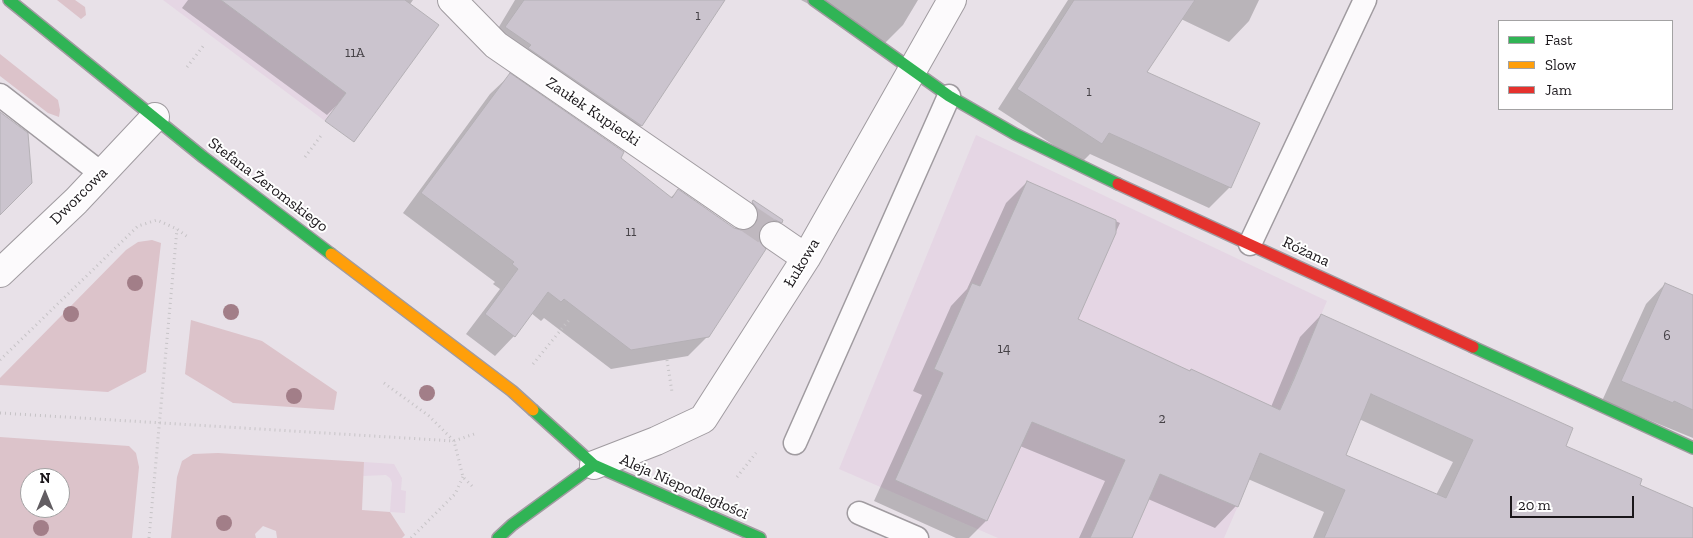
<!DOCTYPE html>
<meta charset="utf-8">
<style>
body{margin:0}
#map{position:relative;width:1693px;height:538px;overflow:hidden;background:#e8e1e8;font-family:"Zilla Slab",serif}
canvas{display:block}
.legend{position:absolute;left:1498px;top:20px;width:175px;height:90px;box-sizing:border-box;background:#fff;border:1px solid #a3a2a3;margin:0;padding:6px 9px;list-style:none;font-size:15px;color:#1a161a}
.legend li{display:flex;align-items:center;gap:10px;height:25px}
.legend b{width:25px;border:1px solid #a3a2a3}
.north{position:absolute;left:20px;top:468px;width:50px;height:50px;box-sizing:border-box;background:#fff;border:1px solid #a3a2a3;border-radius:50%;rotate:0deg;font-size:14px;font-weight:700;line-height:20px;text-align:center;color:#1a161a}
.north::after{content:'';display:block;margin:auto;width:18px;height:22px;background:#625d62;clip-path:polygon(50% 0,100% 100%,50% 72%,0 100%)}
.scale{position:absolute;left:1510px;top:496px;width:124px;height:22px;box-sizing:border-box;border:2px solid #1a161a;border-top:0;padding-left:6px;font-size:15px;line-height:18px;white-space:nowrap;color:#1a161a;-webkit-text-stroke:4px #fff;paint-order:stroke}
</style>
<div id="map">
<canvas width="1693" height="538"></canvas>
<ul class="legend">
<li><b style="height:6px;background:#30b455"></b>Fast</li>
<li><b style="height:6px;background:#ff9f0a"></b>Slow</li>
<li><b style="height:6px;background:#e5322d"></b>Jam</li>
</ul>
<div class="north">N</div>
<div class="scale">20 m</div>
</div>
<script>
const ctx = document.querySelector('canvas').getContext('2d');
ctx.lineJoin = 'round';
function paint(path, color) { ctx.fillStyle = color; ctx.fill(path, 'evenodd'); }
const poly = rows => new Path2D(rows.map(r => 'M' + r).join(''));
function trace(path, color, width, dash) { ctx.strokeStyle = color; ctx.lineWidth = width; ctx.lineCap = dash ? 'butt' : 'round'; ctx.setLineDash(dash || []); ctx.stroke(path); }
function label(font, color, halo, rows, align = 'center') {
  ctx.font = font + ' "Zilla Slab",serif'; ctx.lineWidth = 4; ctx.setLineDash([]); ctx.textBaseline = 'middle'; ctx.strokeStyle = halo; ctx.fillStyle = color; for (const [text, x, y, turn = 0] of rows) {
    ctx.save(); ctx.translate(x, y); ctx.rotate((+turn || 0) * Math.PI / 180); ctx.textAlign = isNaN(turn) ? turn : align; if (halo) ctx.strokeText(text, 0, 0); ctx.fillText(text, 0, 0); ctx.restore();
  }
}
paint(poly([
 [163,0,221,0,331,82,333,80,348,91,325,121],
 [976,135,1327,301,1224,538,998,538,839,469],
 [364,462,394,464,402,478,401,490,406,491,405,513,390,512,392,483,390,478,386,475,363,476]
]), '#e5d6e4');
paint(poly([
 [57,0,75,0,85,7,86,15,81,19],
 [0,54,58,100,60,110,59,117,48,113,0,76],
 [152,240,161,243,146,372,108,392,0,385,0,378,126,250,138,242],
 [191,320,262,341,337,392,334,410,233,403,185,374],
 [0,437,129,446,136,453,139,467,132,538,0,538],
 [30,478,60,478,60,508,30,508],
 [218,453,364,462,362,510,390,512,405,535,402,538,277,538,276,531,263,526,255,534,256,538,171,538,177,477,182,461,193,454]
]), '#dcc3ca');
paint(poly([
 [188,0,413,0,348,94,327,115,182,8],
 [515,0,724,0,641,126,621,145,487,47],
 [801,0,918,0,903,25,884,44],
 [1068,0,1259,0,1249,21,1229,42,1181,19,1146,73,1258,124,1230,187,1209,208,1090,154,1081,163,998,109],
 [510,75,670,198,678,191,734,229,738,231,733,222,754,201,781,222,761,241,756,240,708,336,688,356,611,369,544,318,541,321,531,313,514,336,495,356,466,334,500,289,493,284,495,282,403,213,490,94],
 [1027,182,1120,223,1076,320,1189,372,1271,407,1300,337,1321,315,1564,447,1638,486,1693,510,1693,527,1688,538,1313,538,1324,512,1248,479,1236,506,1215,528,1148,499,1131,538,1079,538,1105,481,1020,446,986,521,969,538,956,538,874,501,922,395,913,391,951,306,967,289,1006,203],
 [1359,419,1453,462,1436,495,1345,455],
 [1665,284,1693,296,1693,438,1602,401,1646,304]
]), '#0003');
const building = poly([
 [221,0,405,0,439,25,354,142,325,121,346,93,221,0],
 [524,0,725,0,642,126,528,48,531,45,505,27,524,0],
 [1074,0,1195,0,1147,72,1260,123,1231,188,1109,133,1102,144,1017,89,1074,0],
 [510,73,624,152,621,158,672,198,678,189,734,228,741,230,749,229,756,223,759,216,757,208,752,202,753,200,783,220,782,223,775,220,768,222,761,228,759,234,760,242,766,249,709,337,631,350,564,299,561,302,548,292,515,337,485,314,518,269,512,264,514,262,421,193,510,73],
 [0,112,28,133,32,183,0,215,0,112],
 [1027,181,1116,220,1116,233,1078,319,1190,371,1191,369,1280,410,1294,379,1321,314,1573,428,1566,446,1642,479,1640,485,1693,508,1693,538,1324,538,1345,490,1260,453,1238,507,1160,474,1132,538,1090,538,1125,460,1032,422,987,521,895,480,943,373,934,369,972,283,980,286,1027,181],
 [1371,394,1473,440,1446,498,1346,455,1371,394],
 [1665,283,1693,295,1693,410,1674,401,1673,403,1621,381,1665,283]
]);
paint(building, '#cbc4ce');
trace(building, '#b4b0b5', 1);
trace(poly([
 [743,215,774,236]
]), '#bfb8bf', 28, [28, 14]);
const lane = poly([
 [0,95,102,174],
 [1250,244,1365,0],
 [795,443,949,96],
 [859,513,917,538]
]);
const street = poly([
 [452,0,496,45,743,215],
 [774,236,806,258],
 [0,273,76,201,155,117],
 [594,465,656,441,703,419,806,258,952,0]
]);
const fast = poly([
 [9,0,203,157,331,254],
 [814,0,949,96,1015,134,1118,184],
 [1473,347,1693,448],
 [533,410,594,465,760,538],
 [498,538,512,525,594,465]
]);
const slow = poly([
 [331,254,512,391,533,410]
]);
const jam = poly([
 [1118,184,1473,347]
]);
trace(lane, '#a09ba0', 25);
trace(street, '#a09ba0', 30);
trace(fast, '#a09ba0', 14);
trace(slow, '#a09ba0', 14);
trace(jam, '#a09ba0', 14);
trace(poly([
 [187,67,204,45],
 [305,157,323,133],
 [0,360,138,226,157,220,177,229,189,238],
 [667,360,672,392],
 [533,364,569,320],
 [384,383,429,416,454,441,463,477,472,486],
 [0,413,454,441,477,433],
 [737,477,756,453],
 [149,538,177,229],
 [411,538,455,494,463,477]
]), '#c6c3c6', 3, [1, 4]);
trace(lane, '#fcfafc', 22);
trace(street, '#fcfafc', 28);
trace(fast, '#30b455', 11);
trace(slow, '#ff9f0a', 11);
trace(jam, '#e5322d', 11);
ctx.fillStyle = '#a27e88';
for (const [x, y] of [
 [135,283],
 [231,312],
 [71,314],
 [427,393],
 [294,396],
 [224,523],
 [41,528]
]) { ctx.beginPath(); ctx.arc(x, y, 8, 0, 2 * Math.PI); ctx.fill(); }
label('14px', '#464247', null, [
 ["1",698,16],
 ["11A",355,53],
 ["1",1089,92],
 ["11",631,232],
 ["6",1667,336],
 ["14",1004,349],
 ["2",1162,419]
]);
label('16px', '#1a161a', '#fff', [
 ["Zaułek Kupiecki",593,112,34],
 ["Stefana Żeromskiego",268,185,37],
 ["Dworcowa",79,196,-45],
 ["Różana",1306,252,25],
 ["Łukowa",802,263,-59],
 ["Aleja Niepodległości",684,487,24]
]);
</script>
